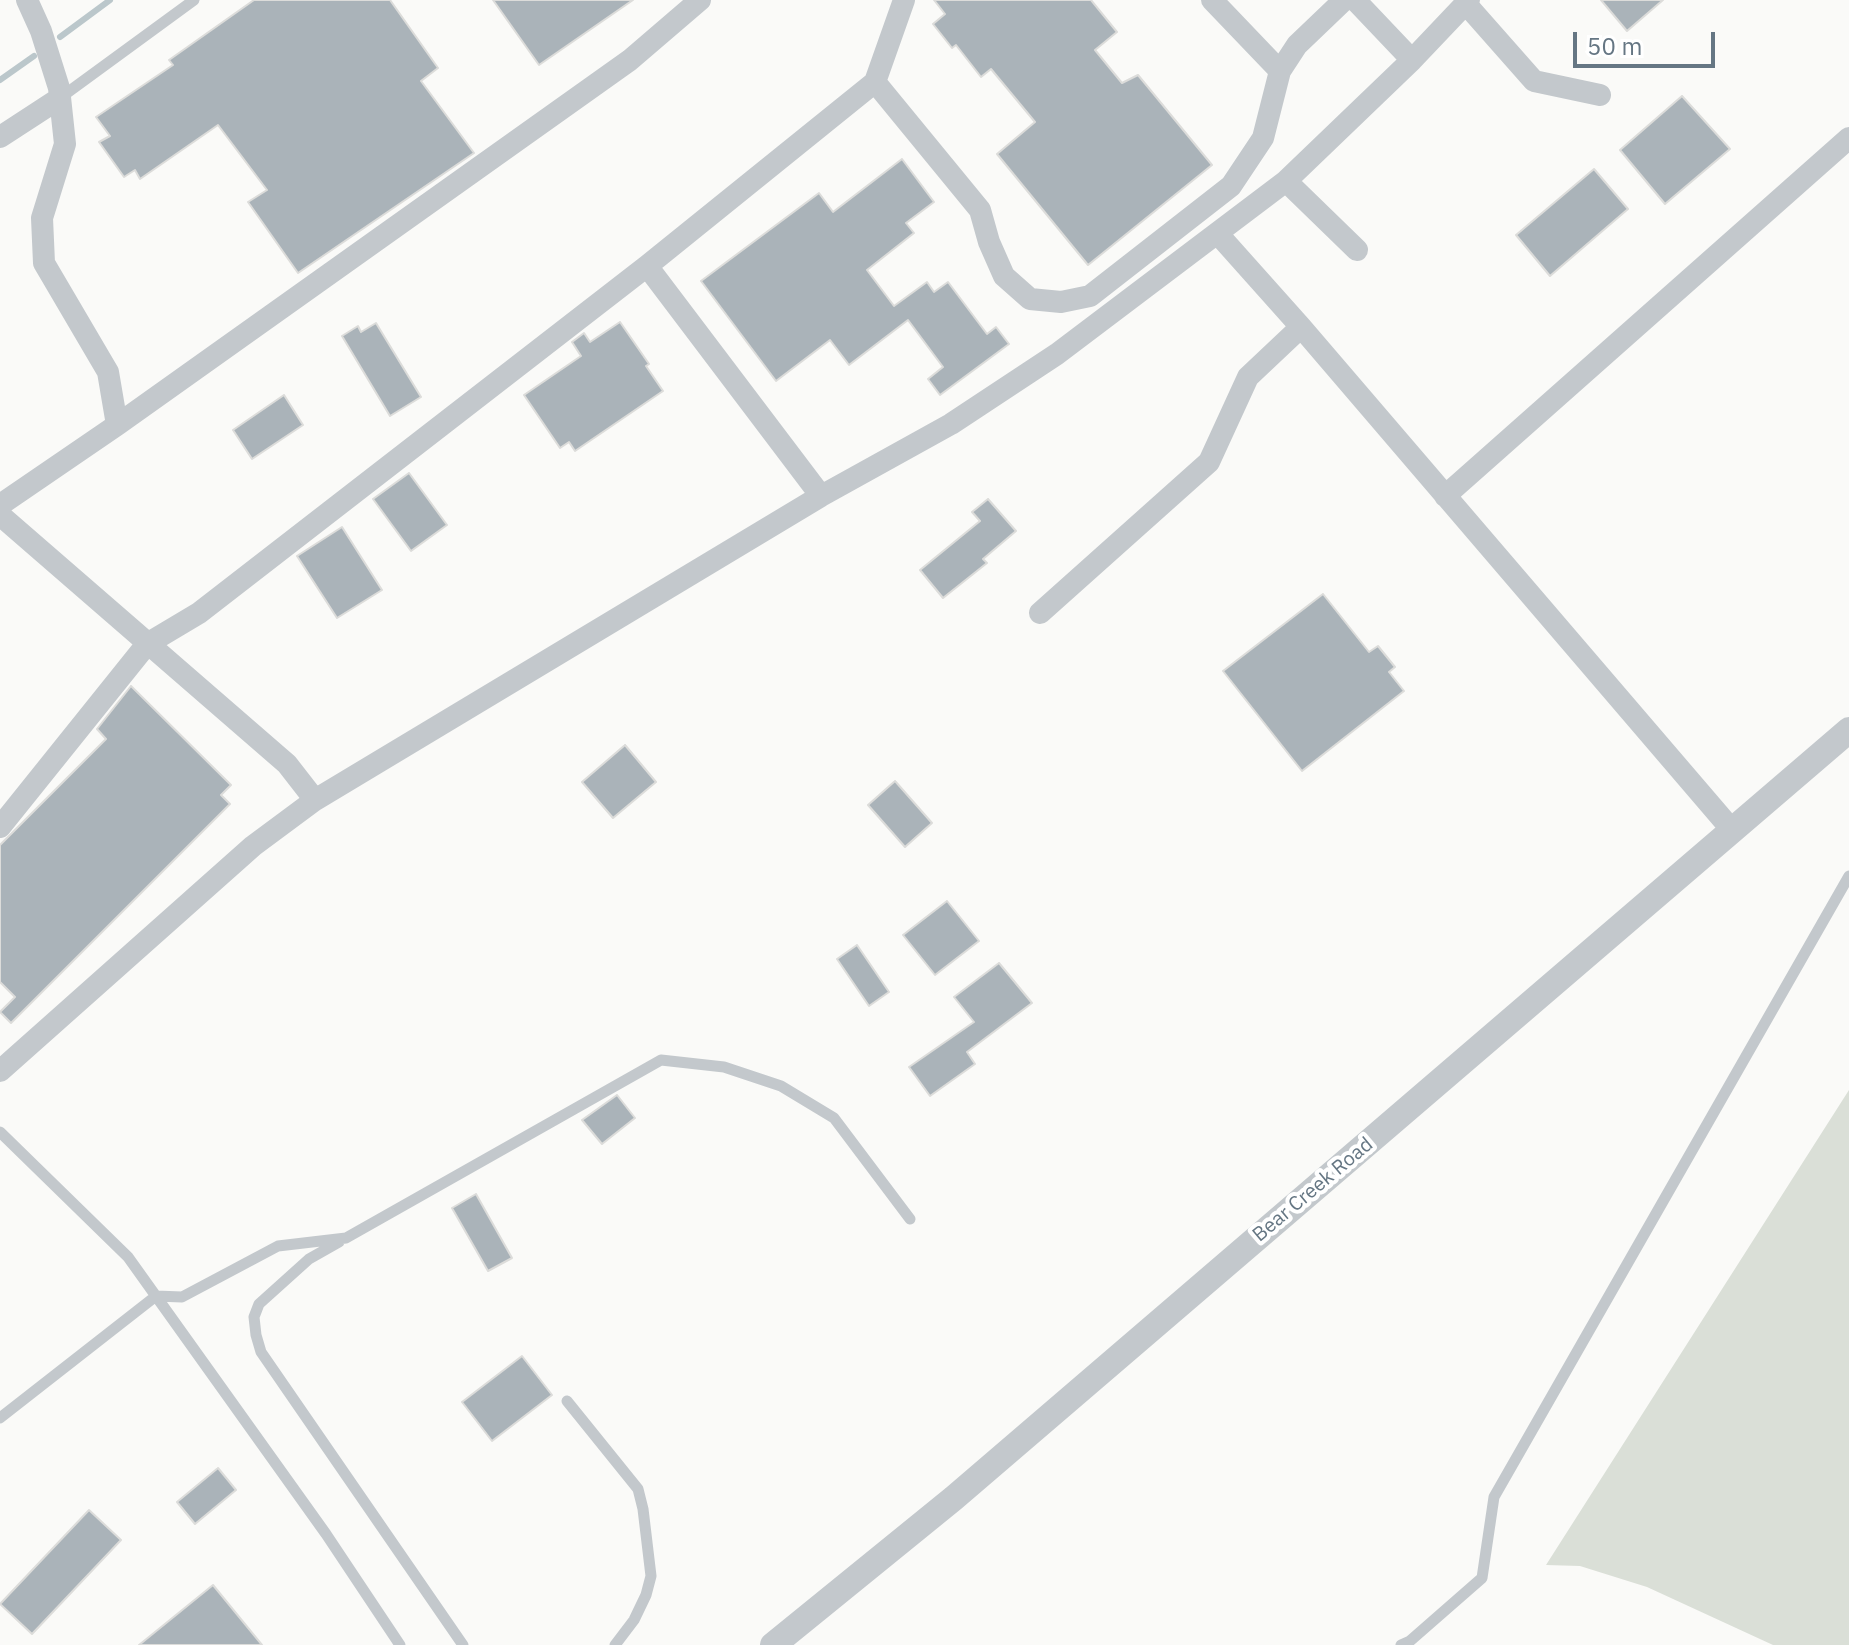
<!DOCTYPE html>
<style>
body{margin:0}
#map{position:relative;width:1849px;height:1645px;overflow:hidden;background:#fafaf8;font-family:"IBM Plex Sans",sans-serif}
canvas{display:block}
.scale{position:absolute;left:1573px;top:32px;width:142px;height:36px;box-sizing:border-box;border:4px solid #657683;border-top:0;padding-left:10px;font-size:24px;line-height:28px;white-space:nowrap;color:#657683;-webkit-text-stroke:6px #fff;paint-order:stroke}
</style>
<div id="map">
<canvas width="1849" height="1645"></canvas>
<div class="scale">50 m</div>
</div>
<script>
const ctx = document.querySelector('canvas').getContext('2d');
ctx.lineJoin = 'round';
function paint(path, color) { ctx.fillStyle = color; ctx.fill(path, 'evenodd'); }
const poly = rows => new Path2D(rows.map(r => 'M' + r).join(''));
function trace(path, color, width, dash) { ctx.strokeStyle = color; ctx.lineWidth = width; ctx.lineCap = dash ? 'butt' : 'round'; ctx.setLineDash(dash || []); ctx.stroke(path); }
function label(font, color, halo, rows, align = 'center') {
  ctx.font = font + ' "IBM Plex Sans",sans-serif'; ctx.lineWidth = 8; ctx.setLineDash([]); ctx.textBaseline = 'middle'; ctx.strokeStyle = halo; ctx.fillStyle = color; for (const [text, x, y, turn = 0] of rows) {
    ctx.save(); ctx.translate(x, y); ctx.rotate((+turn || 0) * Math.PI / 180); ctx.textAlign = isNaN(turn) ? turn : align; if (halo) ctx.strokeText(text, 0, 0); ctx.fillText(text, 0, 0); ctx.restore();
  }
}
paint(poly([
 [1849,1090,1849,1645,1773,1645,1647,1587,1580,1566,1546,1565]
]), '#dadfd7');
trace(poly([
 [60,37,110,0],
 [0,80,34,56]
]), '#bbc7cb', 6);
const building = poly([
 [254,0,390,0,438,68,421,81,474,153,298,273,248,202,267,190,218,125,140,179,135,170,124,177,99,142,110,136,96,117,173,65,169,60,254,0],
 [493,0,633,0,539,65,493,0],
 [934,0,1091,0,1117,32,1095,50,1122,83,1138,75,1212,165,1088,265,997,154,1035,122,991,69,981,77,956,45,952,48,933,24,945,14,934,0],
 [1601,0,1663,0,1627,31,1601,0],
 [1682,96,1730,149,1665,204,1620,150,1682,96],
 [902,159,934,202,906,223,914,233,867,270,894,306,927,282,934,292,948,282,987,334,996,327,1009,344,940,395,928,379,943,367,908,320,849,365,830,340,776,381,701,281,819,193,833,212,902,159],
 [1594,169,1628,209,1550,276,1516,235,1594,169],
 [620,322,649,364,646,366,663,391,575,451,569,442,560,448,524,395,581,356,572,342,584,333,590,342,620,322],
 [376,323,421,397,390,416,342,336,358,326,361,332,376,323],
 [284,395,303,425,252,459,233,430,284,395],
 [409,473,447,525,411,551,373,499,409,473],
 [988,499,1016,531,983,559,987,563,943,598,920,570,980,521,972,512,988,499],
 [342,527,382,590,337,618,297,556,342,527],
 [1323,594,1369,652,1378,646,1395,667,1389,672,1404,691,1302,771,1223,671,1323,594],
 [131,686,231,785,221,795,230,804,11,1023,0,1012,15,997,0,982,0,845,106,739,97,729,131,686],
 [625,745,656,782,613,818,582,782,625,745],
 [895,781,932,823,905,847,868,805,895,781],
 [947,901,979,941,935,975,903,935,947,901],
 [857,945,889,992,869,1006,837,959,857,945],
 [999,963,1032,1003,967,1052,975,1064,930,1096,909,1067,974,1022,954,997,999,963],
 [617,1095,635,1118,602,1144,582,1120,617,1095],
 [476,1194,512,1258,488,1271,452,1208,476,1194],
 [522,1356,552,1395,492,1441,462,1402,522,1356],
 [218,1468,236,1490,195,1524,177,1502,218,1468],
 [89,1510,121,1540,32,1634,0,1604,89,1510],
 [213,1585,262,1645,139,1645,213,1585]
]);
paint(building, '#aab3b9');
trace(building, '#dcdcda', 2);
trace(poly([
 [60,98,194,0],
 [0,1132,128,1257,326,1534,400,1645],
 [339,1242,309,1259,259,1304,254,1317,256,1335,261,1352,463,1645],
 [567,1401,638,1489,643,1509,651,1576,646,1595,634,1620,615,1645],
 [0,1418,156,1296,182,1297,278,1246,346,1238,661,1060,724,1067,781,1086,834,1118,910,1219],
 [1401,1645,1410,1641,1482,1578,1494,1497,1849,876]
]), '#c3c8cc', 11);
trace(poly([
 [27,0,41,31,59,88,65,144,42,218,44,263,108,372,117,425],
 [1212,0,1280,71],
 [1355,0,1412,60],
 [1466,4,1534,81,1600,95],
 [875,82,980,210,989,242,1004,276,1030,299,1061,302,1090,296,1231,186,1263,138,1280,71,1297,45,1344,0],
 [0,137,60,98],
 [1286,181,1357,250],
 [1218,234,1301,327,1732,830],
 [647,266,821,496],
 [1445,496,1849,138],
 [0,505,117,425,630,60,700,0],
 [0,515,287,764,315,800],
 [1040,613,1209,462,1248,377,1301,327],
 [0,827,147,644,199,613,647,266,875,82,904,0],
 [0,1071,253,846,315,800,821,496,951,424,1057,354,1286,181,1412,60,1469,0]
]), '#c3c8cc', 22);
trace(poly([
 [773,1645,954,1498,1849,730]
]), '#c3c8cc', 26);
label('20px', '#657683', '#fff', [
 ["Bear Creek Road",1313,1190,-40]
]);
</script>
